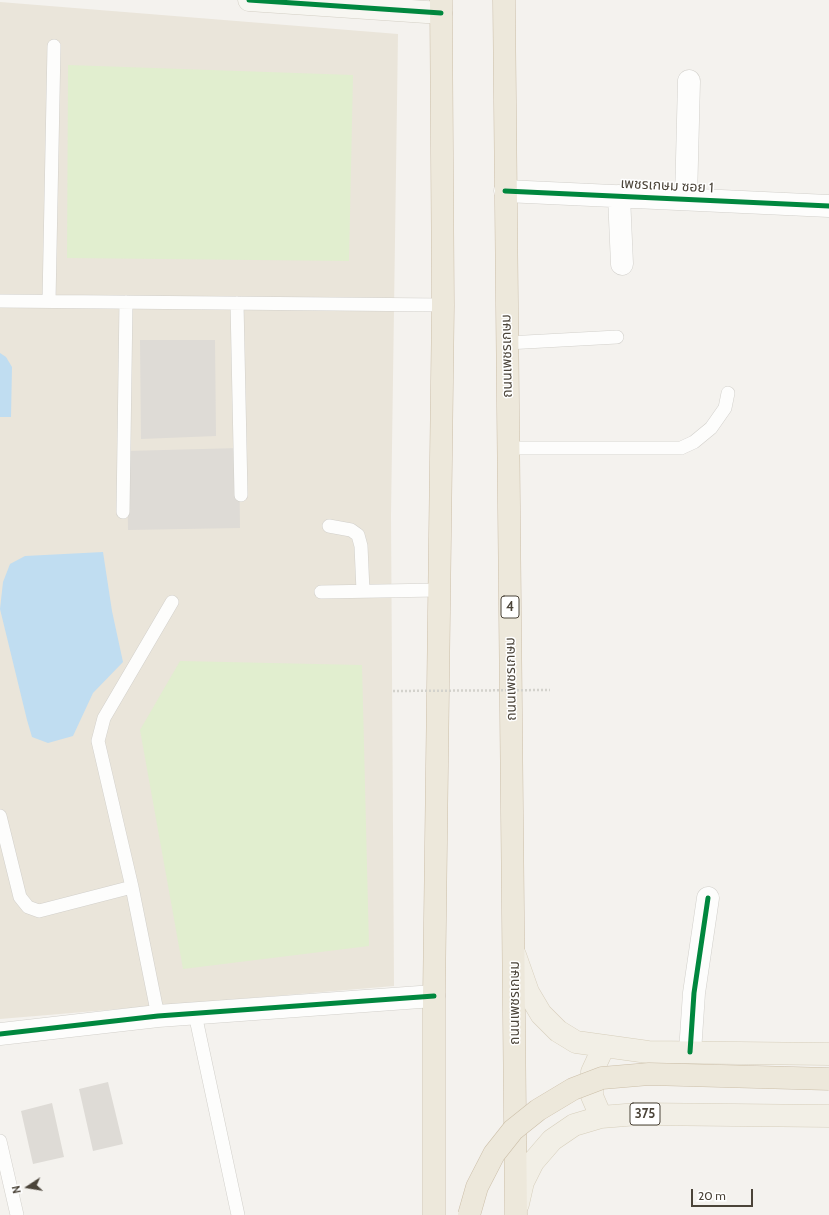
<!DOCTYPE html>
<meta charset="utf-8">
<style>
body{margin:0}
#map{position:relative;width:829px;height:1215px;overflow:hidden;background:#f4f2ee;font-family:Cabin,sans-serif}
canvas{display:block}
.north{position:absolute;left:8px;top:1167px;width:40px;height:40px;-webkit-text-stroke:3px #fff;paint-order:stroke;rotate:258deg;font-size:11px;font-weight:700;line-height:16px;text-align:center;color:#4b4439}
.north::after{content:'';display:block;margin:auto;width:14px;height:18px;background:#4b4439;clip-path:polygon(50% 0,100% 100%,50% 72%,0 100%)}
.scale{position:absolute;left:691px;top:1189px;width:62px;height:18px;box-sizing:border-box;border:2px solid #4b4439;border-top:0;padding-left:5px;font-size:12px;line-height:14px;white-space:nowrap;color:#4b4439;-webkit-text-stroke:3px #fff;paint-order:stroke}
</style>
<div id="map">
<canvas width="829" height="1215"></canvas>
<div class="north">N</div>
<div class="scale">20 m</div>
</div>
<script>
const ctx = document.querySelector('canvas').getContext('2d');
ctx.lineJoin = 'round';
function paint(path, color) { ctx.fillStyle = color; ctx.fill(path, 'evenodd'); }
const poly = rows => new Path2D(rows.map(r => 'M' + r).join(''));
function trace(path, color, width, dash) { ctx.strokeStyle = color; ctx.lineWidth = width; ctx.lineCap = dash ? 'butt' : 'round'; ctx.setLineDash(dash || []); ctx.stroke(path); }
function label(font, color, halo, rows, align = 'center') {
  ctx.font = font + ' Cabin,"Noto Sans Thai",sans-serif'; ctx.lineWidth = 3; ctx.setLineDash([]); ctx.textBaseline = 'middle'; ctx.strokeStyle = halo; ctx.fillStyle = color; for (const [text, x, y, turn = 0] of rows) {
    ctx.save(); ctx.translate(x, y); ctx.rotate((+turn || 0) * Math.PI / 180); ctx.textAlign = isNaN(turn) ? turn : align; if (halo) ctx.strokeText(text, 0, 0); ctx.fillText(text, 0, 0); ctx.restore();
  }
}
paint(poly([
 [0,2,398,34,391,515,394,986,0,1019]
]), '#eae5da');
paint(poly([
 [68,65,353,75,349,261,67,258],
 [180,661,362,665,369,946,183,969,140,730]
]), '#e1eecf');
paint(poly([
 [0,353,6,357,12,367,11,417,0,417],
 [103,552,112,611,123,662,93,693,73,736,48,743,32,737,27,720,0,609,3,582,10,564,25,556]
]), '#c0ddf1');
paint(poly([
 [140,340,215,340,216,436,141,439],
 [239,448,240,528,128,530,127,451],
 [108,1082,123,1144,93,1151,79,1089],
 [52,1103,64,1157,33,1164,21,1111]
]), '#dedbd6');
const lane = poly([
 [0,301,443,305],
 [49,301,54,46],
 [237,303,241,495],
 [507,343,617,337],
 [509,448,681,448,694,442,711,428,725,408,728,393],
 [123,512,126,302],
 [329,526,351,530,358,535,361,546,363,591],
 [321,592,439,590],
 [0,816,20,897,28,907,39,911,132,887],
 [195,1014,238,1215],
 [158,1016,132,887,98,741,104,718,172,602],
 [0,1141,17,1215]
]);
const street = poly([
 [505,191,829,206],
 [619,196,622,264],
 [686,199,689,81],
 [0,1034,158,1016,434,996],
 [690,1052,694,993,708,898]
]);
const secondary = poly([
 [249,0,441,13]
]);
const primary = poly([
 [515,955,528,992,541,1014,558,1031,576,1042,648,1052,829,1054],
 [601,1117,592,1096,592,1072,604,1046],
 [518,1204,523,1182,533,1162,552,1140,574,1125,601,1117,638,1114,829,1116]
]);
const highway = poly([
 [504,0,516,1215],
 [434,1215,434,996,443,305,441,0]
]);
trace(lane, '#d2d0cb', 14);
trace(street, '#d2d0cb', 23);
trace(secondary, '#d3cfc5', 23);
trace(primary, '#d6cebb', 23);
trace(highway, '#ccbfa9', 23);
trace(lane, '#fdfdfc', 13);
trace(street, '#fdfdfc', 22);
trace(secondary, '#f7f6f1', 22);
trace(primary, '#f2efe6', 22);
trace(highway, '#ede8db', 22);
const highwayBridge = poly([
 [469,1215,477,1187,494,1154,513,1130,538,1110,573,1089,602,1078,649,1074,829,1079]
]);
trace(highwayBridge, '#ccbfa9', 23, []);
trace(poly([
 [393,691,550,690]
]), '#d3d2cc', 2.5, [2, 2]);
trace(highwayBridge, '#ede8db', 22);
trace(poly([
 [249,0,441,13],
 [505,191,829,206],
 [0,1034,158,1016,434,996],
 [690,1052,694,993,708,898]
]), '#00873e', 5);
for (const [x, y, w] of [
 [510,607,18],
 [645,1114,30]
]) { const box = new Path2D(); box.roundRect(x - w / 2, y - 11, w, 22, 3); ctx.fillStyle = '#fff'; ctx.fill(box); trace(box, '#4b4439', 1); }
label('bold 13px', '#4b4439', null, [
 ["4",510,607],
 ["375",645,1114]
]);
label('14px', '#4b4439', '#fff', [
 ["เพชรเกษม ซอย 1",667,186,3],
 ["ถนนเพชรเกษม",507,356,-91],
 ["ถนนเพชรเกษม",511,679,-91],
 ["ถนนเพชรเกษม",515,1003,-90]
]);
</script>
